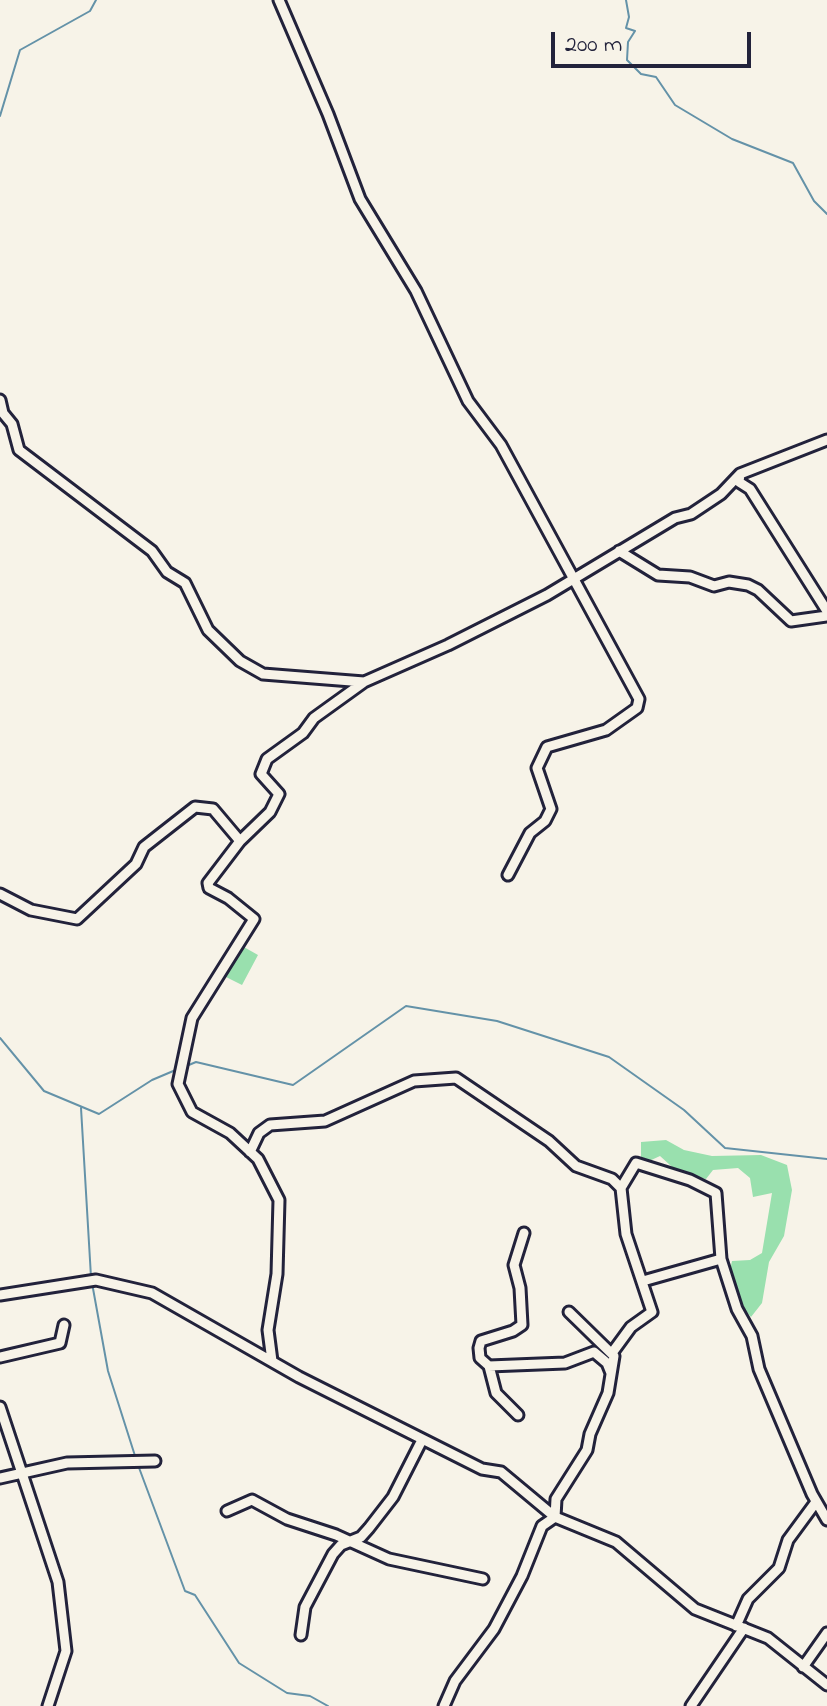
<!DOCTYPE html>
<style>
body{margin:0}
#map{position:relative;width:827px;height:1706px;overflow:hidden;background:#f7f3e8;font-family:"Indie Flower",sans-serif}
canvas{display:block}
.scale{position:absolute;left:551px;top:32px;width:200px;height:36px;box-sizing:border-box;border:4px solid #22223b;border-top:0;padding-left:10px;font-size:24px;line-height:28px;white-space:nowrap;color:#22223b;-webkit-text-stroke:6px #f7f3e8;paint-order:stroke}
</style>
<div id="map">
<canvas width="827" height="1706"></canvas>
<div class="scale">200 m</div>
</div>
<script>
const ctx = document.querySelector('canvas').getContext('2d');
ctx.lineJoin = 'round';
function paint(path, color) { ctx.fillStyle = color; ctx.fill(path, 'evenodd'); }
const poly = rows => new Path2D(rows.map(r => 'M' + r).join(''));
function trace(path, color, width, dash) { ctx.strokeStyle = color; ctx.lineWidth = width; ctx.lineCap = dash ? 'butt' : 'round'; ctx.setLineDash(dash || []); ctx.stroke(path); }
paint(poly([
 [235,942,258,955,242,985,216,972],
 [666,1140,684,1150,712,1156,761,1155,787,1165,792,1190,784,1236,769,1262,762,1303,751,1317,737,1300,729,1275,732,1261,750,1260,762,1253,772,1193,753,1197,750,1178,738,1168,713,1170,706,1179,681,1175,660,1156,647,1162,641,1158,641,1142]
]), '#99e0ae');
trace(poly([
 [626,0,629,17,626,28,635,31,628,42,627,60,641,74,656,77,675,105,732,139,793,163,814,201,827,214],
 [0,116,20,50,90,11,96,0],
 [0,1038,44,1091,99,1114,152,1080,178,1069],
 [184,1067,196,1062,293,1085,406,1006,497,1021,609,1057,684,1110,725,1148,827,1159],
 [81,1108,91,1277],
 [92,1283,108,1371,136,1459],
 [138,1465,185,1591,195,1595,239,1663,287,1693,310,1696,328,1706]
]), '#6492a8', 2);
const minor = poly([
 [279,0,328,114,360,199,416,291,468,401,501,445,639,699,637,708,606,730,547,747,537,768,551,809,545,821,530,833,508,875],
 [0,400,3,413,12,424,19,450,152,551,167,572,185,583,208,630,240,661,263,674,364,682],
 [740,474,739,482,750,489,827,611],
 [619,551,658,575,690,577,714,586,729,582,748,585,758,590,791,621,827,616],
 [240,841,208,883,209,888,228,898,254,919,192,1018,178,1084,192,1112,230,1133,258,1159,279,1200,277,1274,268,1330,272,1361],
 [0,894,31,910,77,919,136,864,144,847,195,807,213,809,240,841,270,812,279,794,261,774,267,759,303,733,314,718,364,682,448,645,547,595,675,518,691,514,721,494,740,474,827,440],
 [250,1152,259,1133,270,1125,325,1121,414,1081,456,1078,549,1141,576,1166,612,1179,621,1188,626,1234,652,1312,631,1327,612,1353],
 [621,1188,636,1163,690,1180,716,1193,721,1259,737,1309,752,1336,759,1369,812,1494,827,1520],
 [643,1281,721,1259],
 [0,1295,96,1280,152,1293,299,1377,482,1469,501,1472,555,1517,616,1542,695,1609,768,1638,827,1685],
 [0,1357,60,1343,64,1325],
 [489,1366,565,1363,594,1352,607,1363,611,1373],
 [0,1407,58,1582,66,1651,48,1706],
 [518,1415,496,1393,489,1366,480,1358,479,1348,481,1341,513,1331,522,1325,520,1288,514,1265,524,1233],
 [0,1478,67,1463,155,1461],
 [227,1511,252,1500,287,1519,336,1535,389,1559,483,1579],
 [736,1626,748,1599,779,1568,788,1540,816,1502],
 [301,1635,305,1607,333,1554,341,1545,361,1537,369,1528,393,1497,422,1440],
 [803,1667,827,1633],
 [444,1706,455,1681,494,1629,522,1576,542,1526,555,1517,556,1499,587,1450,590,1434,608,1393,614,1356,569,1312],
 [691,1706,744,1628]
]);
trace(minor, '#22223b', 15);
trace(minor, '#f7f3e8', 9);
</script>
